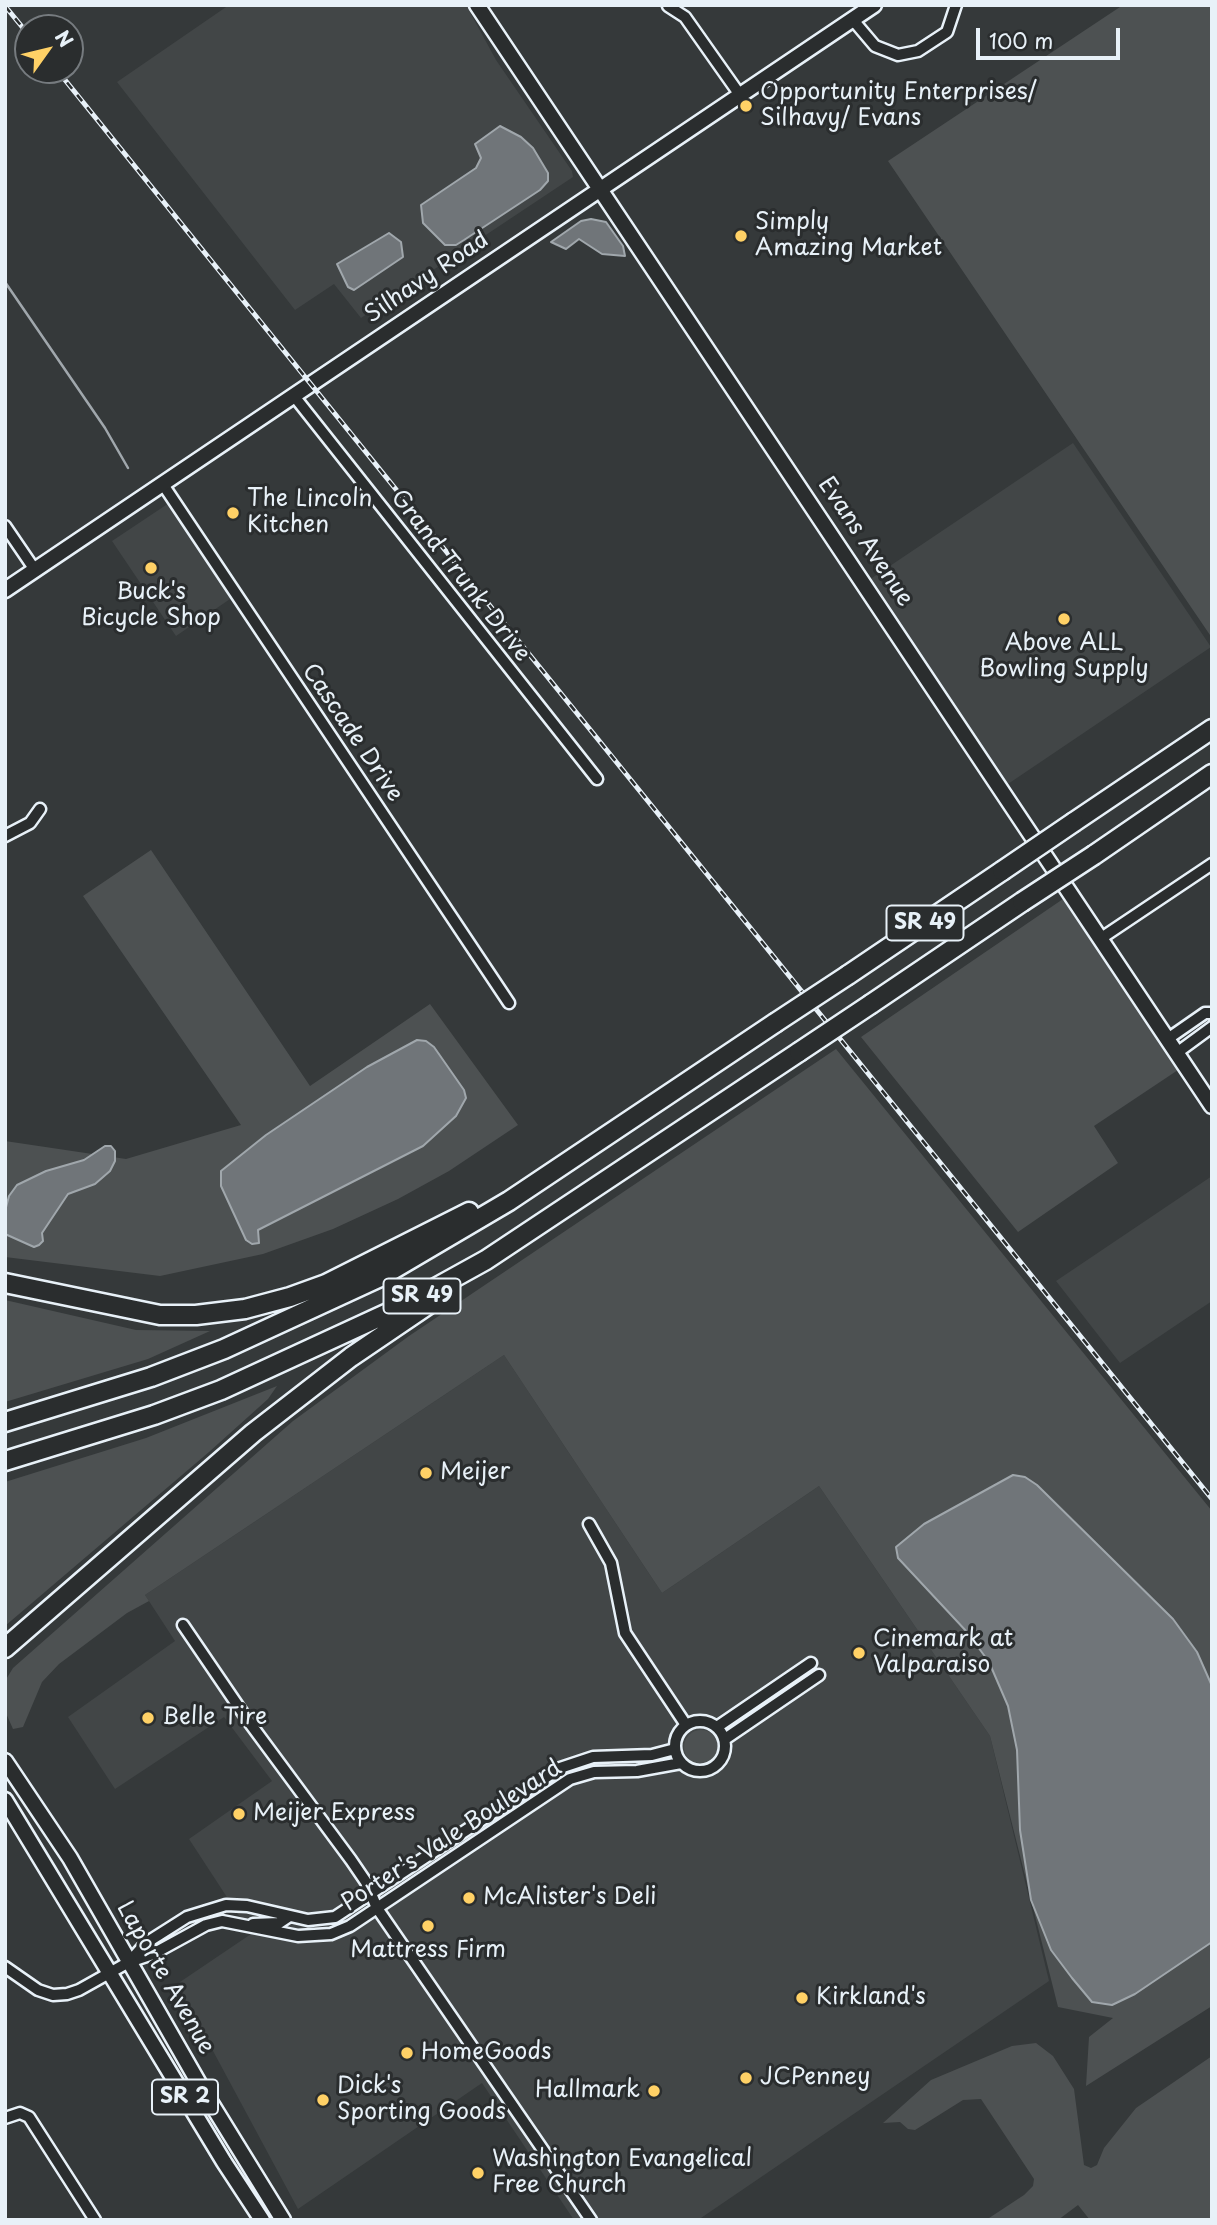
<!DOCTYPE html>
<style>
body{margin:0}
#map{position:relative;width:1217px;height:2225px;overflow:hidden;background:#35393a;font-family:"Playpen Sans",sans-serif}
canvas{display:block}
.frame{position:absolute;inset:0;border:7px solid #e8f1f8;pointer-events:none}
.north{position:absolute;left:14px;top:14px;width:70px;height:70px;box-sizing:border-box;background:#2a2d2e;border:2px solid #767b7f;border-radius:50%;rotate:56deg;font-size:19px;font-weight:700;line-height:28px;text-align:center;color:#e8f1f8}
.north::after{content:'';display:block;margin:auto;width:24px;height:32px;background:#ffd166;clip-path:polygon(50% 0,100% 100%,50% 72%,0 100%)}
.scale{position:absolute;left:976px;top:28px;width:144px;height:32px;box-sizing:border-box;border:4px solid #e8f1f8;border-top:0;padding-left:9px;font-size:21px;line-height:24px;white-space:nowrap;color:#e8f1f8;-webkit-text-stroke:5px #2a2d2e;paint-order:stroke}
</style>
<div id="map">
<canvas width="1217" height="2225"></canvas>
<div class="frame"></div>
<div class="north">N</div>
<div class="scale">100 m</div>
</div>
<script>
const ctx = document.querySelector('canvas').getContext('2d');
ctx.lineJoin = 'round';
function paint(path, color) { ctx.fillStyle = color; ctx.fill(path, 'evenodd'); }
const poly = rows => new Path2D(rows.map(r => 'M' + r).join(''));
function trace(path, color, width, dash) { ctx.strokeStyle = color; ctx.lineWidth = width; ctx.lineCap = dash ? 'butt' : 'round'; ctx.setLineDash(dash || []); ctx.stroke(path); }
function label(font, color, halo, rows, align = 'center') {
  ctx.font = font + ' "Playpen Sans",sans-serif'; ctx.lineWidth = 6; ctx.setLineDash([]); ctx.textBaseline = 'middle'; ctx.strokeStyle = halo; ctx.fillStyle = color; for (const [text, x, y, turn = 0] of rows) {
    ctx.save(); ctx.translate(x, y); ctx.rotate((+turn || 0) * Math.PI / 180); ctx.textAlign = isNaN(turn) ? turn : align; if (halo) ctx.strokeText(text, 0, 0); ctx.fillText(text, 0, 0); ctx.restore();
  }
}
paint(poly([
 [229,5,466,5,496,60,572,171,573,177,361,318,334,284,295,310,117,82],
 [1073,443,1211,647,1005,786,869,580],
 [169,503,233,597,176,636,112,541],
 [1212,1176,1212,1301,1120,1363,1056,1281],
 [504,1355,662,1593,819,1486,990,1736,1049,1981,698,2220,574,2220,482,2083,298,2209,177,1984,251,1934,189,1839,272,1781,224,1717,115,1789,68,1717,175,1641,145,1595]
]), '#424647');
paint(poly([
 [1123,5,1212,5,1212,638,888,161],
 [151,850,310,1086,430,1004,518,1125,449,1171,398,1199,333,1229,263,1254,160,1276,5,1257,5,1141,126,1159,241,1125,83,896],
 [1063,899,1178,1070,1094,1126,1118,1163,1018,1232,861,1037],
 [836,1049,1212,1511,1212,1686,1197,1652,1173,1619,1124,1573,1055,1502,1012,1475,924,1524,896,1547,898,1558,967,1632,989,1662,1008,1706,1017,1750,1020,1830,1031,1900,1051,1950,1092,2002,1111,2005,1135,1994,1212,1942,1212,2006,1086,2086,1089,2037,1113,2018,1058,2007,990,1736,819,1486,662,1593,504,1355,145,1595,149,1601,127,1613,59,1664,42,1682,23,1727,13,1729,5,1711,5,1681,13,1668,293,1421,409,1336],
 [5,1300,136,1330,210,1331,148,1359,5,1402],
 [277,1386,268,1399,209,1452,5,1626,5,1482,146,1438],
 '684 1747a17 17 0 1 1 34 0a17 17 0 1 1-34 0Z',
 [1036,2043,1053,2056,1074,2089,1084,2165,1091,2168,1097,2165,1104,2148,1136,2108,1212,2056,1212,2220,1090,2220,1078,2205,1058,2220,986,2220,1024,2195,1033,2186,1034,2179,981,2099,963,2100,915,2130,908,2129,900,2122,883,2123,931,2080,1012,2046]
]), '#4d5152');
const water = poly([
 [500,126,521,137,533,148,548,173,548,181,540,190,464,240,456,245,445,245,423,223,421,205,476,168,481,158,475,144,500,126],
 [591,219,606,222,623,246,625,256,602,254,579,239,566,249,551,242,581,221,591,219],
 [389,233,401,242,403,257,354,290,348,287,337,264,389,233],
 [417,1040,426,1041,434,1047,464,1090,466,1098,456,1116,423,1146,258,1230,259,1243,252,1244,246,1240,221,1186,221,1171,266,1135,367,1067,417,1040],
 [105,1146,111,1146,115,1151,115,1161,110,1171,95,1184,68,1194,42,1233,43,1241,39,1245,34,1247,5,1234,5,1211,9,1196,17,1185,46,1171,84,1160,105,1146],
 [1013,1475,1025,1477,1037,1485,1173,1619,1197,1652,1212,1686,1212,1942,1135,1994,1112,2005,1092,2002,1072,1978,1051,1950,1031,1900,1020,1830,1017,1750,1008,1706,989,1662,967,1632,898,1558,896,1547,924,1524,1013,1475]
]);
paint(water, '#707579');
trace(water, '#a0a7ac', 2);
trace(poly([
 [5,282,105,428,128,468]
]), '#a0a7ac', 2.5);
const street = poly([
 [668,6,685,17,740,95],
 [853,20,875,46,898,55,918,51,947,32,956,5],
 [294,396,597,779],
 [164,486,509,1003],
 [5,526,35,570],
 [5,836,30,823,40,809],
 [1100,939,1212,864],
 [1169,1038,1205,1013,1212,1013],
 [1178,1052,1212,1027],
 [589,1524,611,1563,625,1633,686,1725],
 [183,1625,249,1722,351,1860,366,1882,377,1908,591,2220],
 '675 1746a25 25 0 1 1 50 0a25 25 0 1 1-50 0Z',
 [717,1727,811,1663],
 [725,1739,819,1675],
 [253,1924,279,1923,288,1917],
 [130,1961,146,1943,187,1917,226,1905,247,1906,308,1920,335,1917,560,1768,593,1757,652,1755,675,1749],
 [5,1967,38,1990,53,1995,67,1994,79,1990,129,1962,153,1954,206,1925,222,1921,298,1936,331,1934,350,1926,570,1779,594,1772,637,1771,681,1763],
 [5,2118,20,2113,29,2117,95,2220]
]);
const secondary = poly([
 [477,5,1212,1106],
 [5,590,874,5]
]);
const primary = poly([
 [5,1761,70,1858,201,2087,283,2220],
 [5,1800,224,2162,262,2220]
]);
const highway = poly([
 [1074,822,1212,729],
 [1094,855,1212,774],
 [848,975,1002,871],
 [871,1004,1022,902],
 [5,1283,160,1315,196,1315,245,1309,290,1297,326,1284,469,1212],
 [5,1422,151,1377,224,1349,380,1277,509,1201,775,1023],
 [5,1461,154,1415,221,1390,401,1307,486,1260,799,1052],
 [5,1648,253,1433,351,1357,435,1300]
]);
trace(street, '#e8f1f8', 15);
trace(secondary, '#e8f1f8', 19);
trace(primary, '#e8f1f8', 19);
trace(highway, '#e8f1f8', 23);
trace(street, '#2a2d2e', 10);
trace(secondary, '#2a2d2e', 14);
trace(primary, '#2a2d2e', 14);
trace(highway, '#2a2d2e', 18);
const rail = poly([
 [5,6,28,34],
 [57,70,1212,1499]
]);
trace(rail, '#e8f1f8', 5);
trace(rail, '#2a2d2e', 2.5, [8]);
const highwayBridge = poly([
 [1002,871,1074,822],
 [1022,902,1094,855],
 [775,1023,848,975],
 [799,1052,871,1004]
]);
trace(highwayBridge, '#e8f1f8', 23, []);
trace(highwayBridge, '#2a2d2e', 18);
for (const [x, y, r, color] of [
 [746,106,7,"#ffd166"],
 [741,236,7,"#ffd166"],
 [233,513,7,"#ffd166"],
 [151,568,7,"#ffd166"],
 [1064,619,7,"#ffd166"],
 [426,1473,7,"#ffd166"],
 [859,1653,7,"#ffd166"],
 [148,1718,7,"#ffd166"],
 [239,1814,7,"#ffd166"],
 [469,1898,7,"#ffd166"],
 [428,1926,7,"#ffd166"],
 [802,1998,7,"#ffd166"],
 [407,2053,7,"#ffd166"],
 [746,2078,7,"#ffd166"],
 [654,2091,7,"#ffd166"],
 [323,2100,7,"#ffd166"],
 [478,2173,7,"#ffd166"]
]) { const dot = new Path2D(); dot.arc(x, y, r, 0, 2 * Math.PI); ctx.fillStyle = color; ctx.fill(dot); trace(dot, '#2a2d2e', 2.5); }
for (const [x, y, w] of [
 [925,923,77],
 [422,1296,77],
 [185,2097,66]
]) { const box = new Path2D(); box.roundRect(x - w / 2, y - 17.5, w, 35, 5); ctx.fillStyle = '#2a2d2e'; ctx.fill(box); trace(box, '#e8f1f8', 2); }
label('bold 21px', '#e8f1f8', null, [
 ["SR 49",925,923],
 ["SR 49",422,1296],
 ["SR 2",185,2097]
]);
label('23px', '#e8f1f8', '#2a2d2e', [
 ["Opportunity Enterprises/",760,93],
 ["Silhavy/ Evans",760,119],
 ["Simply",755,223],
 ["Amazing Market",755,249],
 ["The Lincoln",247,500],
 ["Kitchen",247,526],
 ["Buck's",151,593,"center"],
 ["Bicycle Shop",151,619,"center"],
 ["Above ALL",1064,644,"center"],
 ["Bowling Supply",1064,670,"center"],
 ["Meijer",440,1473],
 ["Cinemark at",873,1640],
 ["Valparaiso",873,1666],
 ["Belle Tire",162,1718],
 ["Meijer Express",253,1814],
 ["McAlister's Deli",483,1898],
 ["Mattress Firm",428,1951,"center"],
 ["Kirkland's",816,1998],
 ["HomeGoods",421,2053],
 ["JCPenney",760,2078],
 ["Dick's",337,2087],
 ["Sporting Goods",337,2113],
 ["Hallmark",640,2091,"right"],
 ["Washington Evangelical",492,2160],
 ["Free Church",492,2186]
], 'left');
label('23px', '#e8f1f8', '#2a2d2e', [
 ["Silhavy Road",427,278,-34],
 ["Evans Avenue",865,542,56],
 ["Grand Trunk Drive",460,576,52],
 ["Cascade Drive",352,733,56],
 ["Porter's Vale Boulevard",452,1836,-33],
 ["Laporte Avenue",165,1978,60]
]);
</script>
